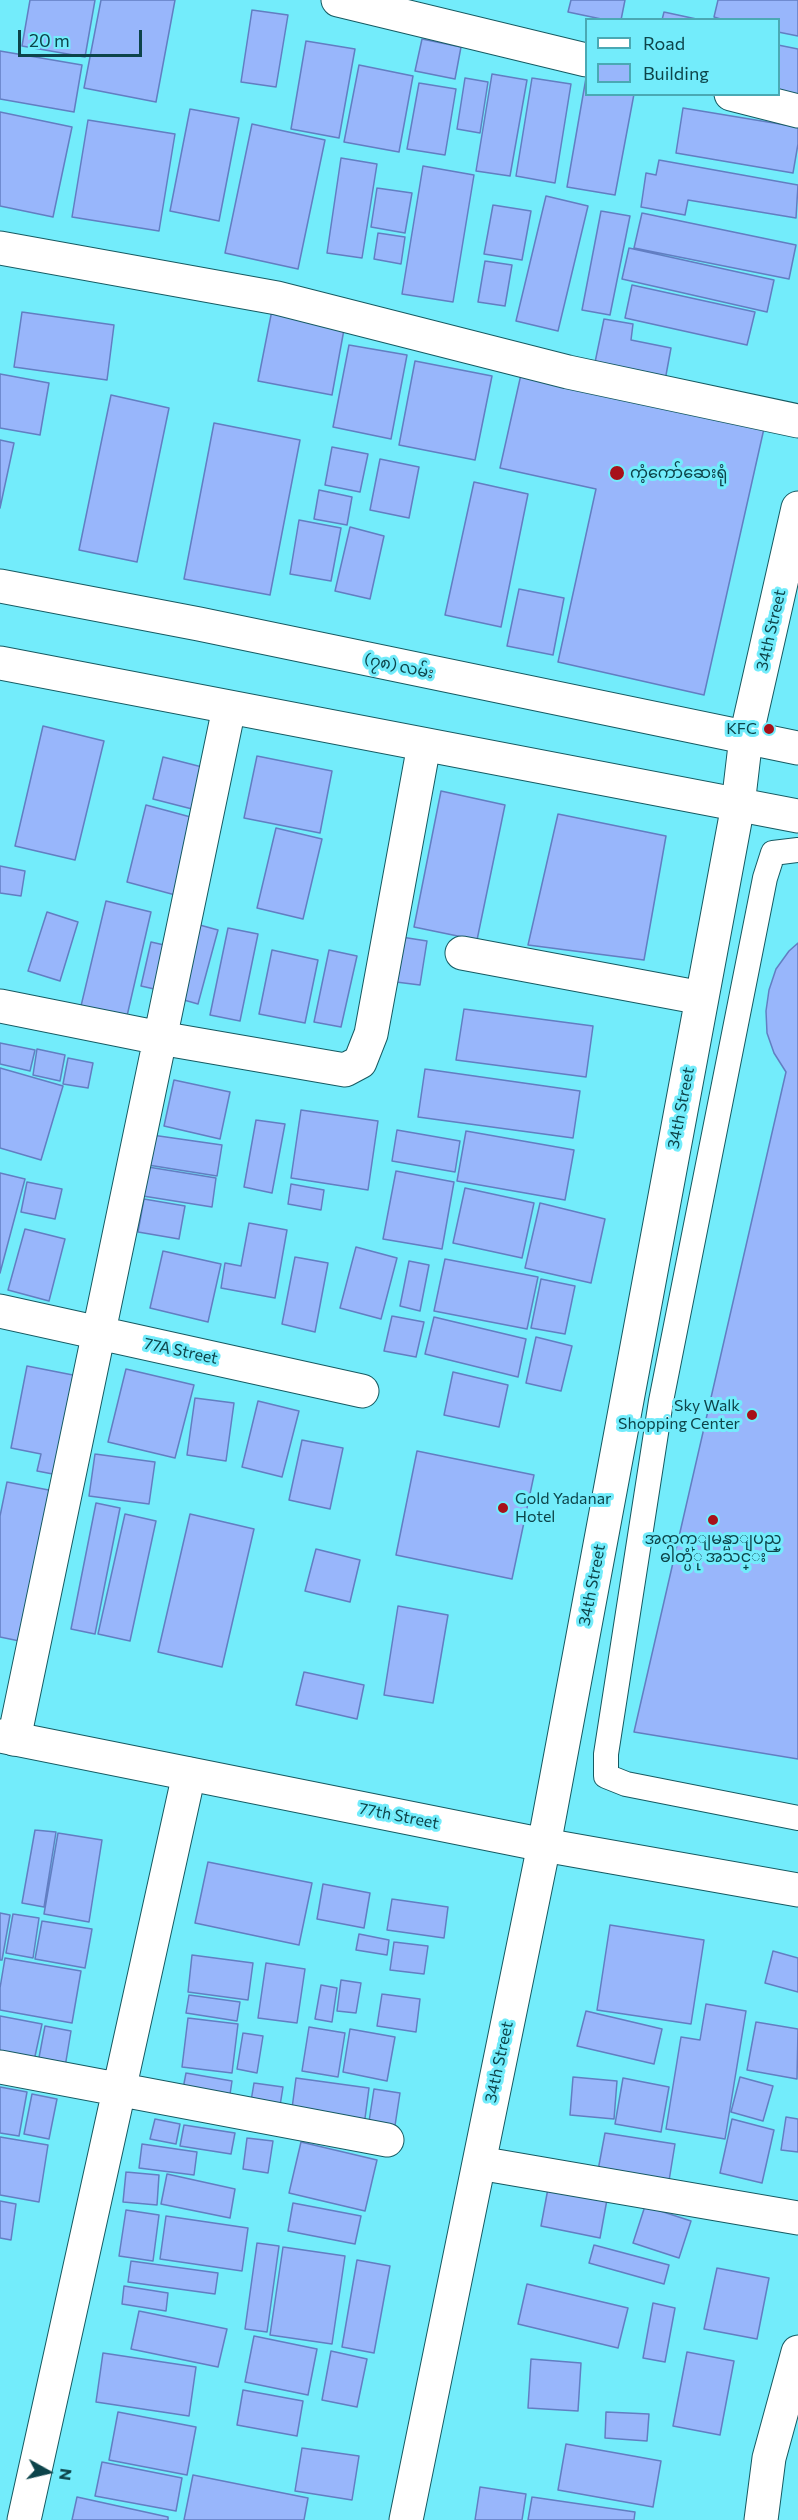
<!DOCTYPE html>
<meta charset="utf-8">
<style>
body{margin:0}
#map{position:relative;width:798px;height:2520px;overflow:hidden;background:#73ecfb;font-family:Commissioner,sans-serif}
canvas{display:block}
.legend{position:absolute;left:585px;top:18px;width:195px;height:78px;box-sizing:border-box;background:#73ecfb;border:2px solid #4aa9b4;margin:0;padding:8px 10px;list-style:none;font-size:18px;color:#0d444a}
.legend li{display:flex;align-items:center;gap:12px;height:30px}
.legend b{width:30px;border:2px solid #4aa9b4}
.north{position:absolute;left:18px;top:2442px;width:60px;height:60px;-webkit-text-stroke:4px #73ecfb;paint-order:stroke;rotate:98deg;font-size:16px;font-weight:700;line-height:24px;text-align:center;color:#0d444a}
.north::after{content:'';display:block;margin:auto;width:21px;height:27px;background:#0d444a;clip-path:polygon(50% 0,100% 100%,50% 72%,0 100%)}
.scale{position:absolute;left:18px;top:30px;width:124px;height:27px;box-sizing:border-box;border:3px solid #0d444a;border-top:0;padding-left:8px;font-size:18px;line-height:21px;white-space:nowrap;color:#0d444a;-webkit-text-stroke:4px #73ecfb;paint-order:stroke}
</style>
<div id="map">
<canvas width="798" height="2520"></canvas>
<ul class="legend">
<li><b style="height:8px;background:#fff"></b>Road</li>
<li><b style="height:16px;background:#98b6fb"></b>Building</li>
</ul>
<div class="north">N</div>
<div class="scale">20 m</div>
</div>
<script>
const ctx = document.querySelector('canvas').getContext('2d');
ctx.lineJoin = 'round';
function paint(path, color) { ctx.fillStyle = color; ctx.fill(path, 'evenodd'); }
const poly = rows => new Path2D(rows.map(r => 'M' + r).join(''));
function trace(path, color, width, dash) { ctx.strokeStyle = color; ctx.lineWidth = width; ctx.lineCap = dash ? 'butt' : 'round'; ctx.setLineDash(dash || []); ctx.stroke(path); }
function label(font, color, halo, rows, align = 'center') {
  ctx.font = font + ' Commissioner,"Noto Sans Myanmar",sans-serif'; ctx.lineWidth = 6; ctx.setLineDash([]); ctx.textBaseline = 'middle'; ctx.strokeStyle = halo; ctx.fillStyle = color; for (const [text, x, y, turn = 0] of rows) {
    ctx.save(); ctx.translate(x, y); ctx.rotate((+turn || 0) * Math.PI / 180); ctx.textAlign = isNaN(turn) ? turn : align; if (halo) ctx.strokeText(text, 0, 0); ctx.fillText(text, 0, 0); ctx.restore();
  }
}
const building = poly([
 [30,0,95,0,85,57,22,46,30,0],
 [101,0,175,0,156,102,84,88,101,0],
 [571,0,625,0,621,20,606,20,568,12,571,0],
 [718,0,798,0,798,36,778,32,778,20,724,20,714,17,718,0],
 [252,10,288,15,276,87,241,82,252,10],
 [664,12,701,20,662,20,664,12],
 [422,39,461,47,455,79,415,71,422,39],
 [306,41,355,49,339,138,291,129,306,41],
 [778,45,798,49,798,94,778,90,778,45],
 [0,51,82,65,74,112,0,99,0,51],
 [359,65,413,76,399,152,344,142,359,65],
 [492,74,527,80,510,176,476,171,492,74],
 [465,78,488,82,480,133,457,129,465,78],
 [532,78,571,84,555,183,516,176,532,78],
 [586,78,586,94,634,94,615,195,567,187,586,78],
 [419,83,456,89,445,155,407,149,419,83],
 [683,108,798,127,798,144,793,173,676,153,683,108],
 [190,109,239,118,219,221,170,211,190,109],
 [0,112,72,127,53,217,0,206,0,112],
 [88,120,175,134,159,231,72,217,88,120],
 [252,124,325,140,298,269,225,253,252,124],
 [341,158,377,164,362,258,327,253,341,158],
 [659,160,798,185,796,218,688,200,685,215,641,207,646,173,656,175,659,160],
 [423,166,474,175,453,302,402,294,423,166],
 [377,188,412,193,405,233,371,227,377,188],
 [546,196,588,206,558,331,516,321,546,196],
 [493,205,531,211,522,260,484,254,493,205],
 [601,211,630,216,610,315,582,310,601,211],
 [642,213,796,245,789,279,634,248,642,213],
 [378,233,405,237,401,264,374,259,378,233],
 [629,248,774,280,767,312,622,279,629,248],
 [485,261,512,265,505,306,478,302,485,261],
 [632,285,755,312,747,345,625,318,632,285],
 [272,310,345,324,332,395,258,381,272,310],
 [22,312,114,325,107,380,14,367,22,312],
 [604,319,633,324,631,340,671,348,664,386,593,372,604,319],
 [349,345,407,355,391,439,333,427,349,345],
 [415,361,492,376,475,460,399,445,415,361],
 [522,370,765,424,704,695,558,662,596,489,500,468,522,370],
 [0,374,49,383,40,435,0,428,0,374],
 [111,395,169,408,137,562,79,550,111,395],
 [214,423,300,440,270,595,184,579,214,423],
 [0,440,14,443,0,508,0,440],
 [332,447,368,454,360,492,325,485,332,447],
 [380,459,419,467,409,518,370,510,380,459],
 [474,482,528,494,501,627,445,615,474,482],
 [319,490,352,497,347,525,314,519,319,490],
 [299,520,341,528,331,581,290,574,299,520],
 [350,527,384,536,370,599,335,591,350,527],
 [519,589,564,598,553,655,507,646,519,589],
 [43,726,104,741,75,860,15,846,43,726],
 [257,756,332,771,320,833,244,818,257,756],
 [163,757,206,768,196,810,153,799,163,757],
 [441,791,505,805,477,940,414,927,441,791],
 [146,805,198,819,179,896,127,882,146,805],
 [558,814,666,836,644,960,528,945,558,814],
 [276,828,322,839,303,919,257,908,276,828],
 [0,866,25,871,21,896,0,893,0,866],
 [106,901,151,912,127,1016,81,1006,106,901],
 [47,912,78,922,60,981,28,971,47,912],
 [196,924,218,930,198,1004,177,998,196,924],
 [228,928,258,934,240,1021,210,1015,228,928],
 [395,936,427,941,420,985,388,981,395,936],
 [151,942,173,947,163,991,141,986,151,942],
 [798,943,798,1759,634,1732,786,1072,774,1053,767,1033,766,1011,769,990,776,969,789,951,798,943],
 [272,950,318,960,305,1023,259,1014,272,950],
 [329,950,357,956,341,1027,314,1022,329,950],
 [464,1009,593,1026,586,1077,456,1060,464,1009],
 [0,1043,35,1050,30,1071,0,1064,0,1043],
 [37,1049,65,1055,60,1081,33,1075,37,1049],
 [68,1058,93,1063,88,1088,63,1084,68,1058],
 [0,1068,63,1086,41,1160,0,1148,0,1068],
 [425,1069,580,1091,573,1138,418,1117,425,1069],
 [174,1080,230,1092,220,1139,164,1126,174,1080],
 [301,1110,378,1121,368,1190,291,1178,301,1110],
 [256,1120,285,1124,272,1193,244,1187,256,1120],
 [397,1130,460,1141,455,1172,392,1161,397,1130],
 [466,1131,574,1150,565,1200,457,1181,466,1131],
 [152,1135,222,1145,217,1176,148,1165,152,1135],
 [148,1167,216,1178,212,1207,143,1196,148,1167],
 [396,1171,454,1182,442,1249,383,1239,396,1171],
 [0,1173,25,1179,0,1273,0,1173],
 [27,1182,62,1189,55,1219,21,1212,27,1182],
 [291,1184,324,1190,321,1210,288,1204,291,1184],
 [465,1188,534,1203,522,1258,453,1243,465,1188],
 [144,1199,185,1206,179,1239,138,1232,144,1199],
 [540,1203,605,1219,591,1283,525,1268,540,1203],
 [249,1223,287,1230,275,1298,221,1288,225,1263,241,1266,249,1223],
 [25,1229,65,1239,49,1301,8,1290,25,1229],
 [356,1247,397,1258,381,1319,340,1308,356,1247],
 [163,1251,221,1264,208,1322,150,1308,163,1251],
 [295,1257,328,1263,315,1332,282,1324,295,1257],
 [445,1259,538,1277,527,1329,434,1311,445,1259],
 [409,1261,429,1265,420,1311,400,1306,409,1261],
 [541,1279,575,1286,565,1334,531,1328,541,1279],
 [392,1316,424,1322,416,1357,384,1351,392,1316],
 [434,1317,526,1339,518,1377,425,1354,434,1317],
 [536,1337,572,1346,561,1391,526,1383,536,1337],
 [27,1366,78,1376,58,1475,37,1471,41,1454,11,1448,27,1366],
 [126,1369,194,1385,175,1458,108,1442,126,1369],
 [453,1372,508,1385,499,1427,444,1415,453,1372],
 [195,1398,234,1403,226,1461,187,1455,195,1398],
 [258,1401,299,1411,282,1477,242,1467,258,1401],
 [302,1440,343,1448,330,1509,289,1500,302,1440],
 [417,1451,534,1475,512,1579,396,1555,417,1451],
 [95,1454,155,1462,149,1504,89,1496,95,1454],
 [7,1482,59,1492,29,1643,0,1637,0,1516,7,1482],
 [96,1503,120,1508,95,1634,71,1629,96,1503],
 [125,1514,156,1521,130,1641,98,1634,125,1514],
 [190,1514,254,1529,222,1667,158,1652,190,1514],
 [316,1549,360,1560,350,1602,305,1591,316,1549],
 [398,1606,448,1615,433,1703,384,1695,398,1606],
 [304,1672,364,1685,357,1719,296,1705,304,1672],
 [35,1830,56,1832,44,1907,22,1903,35,1830],
 [58,1833,102,1840,89,1922,44,1914,58,1833],
 [208,1862,312,1883,299,1945,195,1923,208,1862],
 [323,1884,370,1893,364,1928,317,1919,323,1884],
 [392,1899,448,1907,444,1938,387,1930,392,1899],
 [0,1913,10,1915,2,1960,0,1960,0,1913],
 [13,1914,39,1918,33,1958,6,1953,13,1914],
 [42,1921,92,1929,85,1968,35,1959,42,1921],
 [610,1925,704,1940,691,2024,597,2010,610,1925],
 [359,1934,389,1940,387,1955,356,1950,359,1934],
 [394,1942,428,1946,424,1974,390,1970,394,1942],
 [773,1951,798,1958,798,1992,765,1983,773,1951],
 [192,1955,253,1963,248,2000,188,1992,192,1955],
 [5,1958,81,1971,72,2023,0,2010,0,1988,5,1958],
 [266,1963,305,1969,297,2023,258,2018,266,1963],
 [341,1980,361,1983,356,2013,337,2011,341,1980],
 [321,1985,337,1988,332,2022,315,2019,321,1985],
 [382,1994,420,1999,416,2032,377,2026,382,1994],
 [189,1995,240,2002,237,2021,186,2013,189,1995],
 [706,2004,746,2011,725,2139,666,2129,681,2037,700,2040,706,2004],
 [586,2011,662,2029,654,2064,577,2046,586,2011],
 [0,2016,42,2024,32,2070,0,2063,0,2016],
 [188,2018,238,2024,232,2073,182,2067,188,2018],
 [756,2022,798,2029,797,2079,747,2070,756,2022],
 [45,2026,71,2031,64,2073,37,2068,45,2026],
 [309,2027,345,2033,338,2077,302,2071,309,2027],
 [350,2029,395,2037,387,2081,343,2072,350,2029],
 [243,2033,263,2036,257,2073,237,2069,243,2033],
 [186,2073,232,2081,229,2101,182,2094,186,2073],
 [573,2077,617,2081,614,2119,570,2115,573,2077],
 [740,2077,773,2086,763,2121,731,2112,740,2077],
 [296,2078,369,2088,364,2126,291,2116,296,2078],
 [623,2078,669,2087,661,2132,615,2124,623,2078],
 [254,2083,283,2087,279,2112,250,2107,254,2083],
 [0,2087,27,2092,19,2136,0,2133,0,2087],
 [374,2089,400,2093,394,2132,368,2128,374,2089],
 [32,2094,57,2099,49,2139,24,2134,32,2094],
 [786,2117,798,2119,798,2152,781,2150,786,2117],
 [155,2119,180,2124,176,2144,150,2139,155,2119],
 [732,2119,774,2130,762,2183,720,2173,732,2119],
 [184,2125,235,2133,231,2154,180,2146,184,2125],
 [605,2133,675,2144,667,2193,596,2181,605,2133],
 [0,2137,48,2145,39,2202,0,2195,0,2137],
 [247,2138,273,2141,268,2173,243,2169,247,2138],
 [301,2142,377,2160,365,2211,289,2193,301,2142],
 [142,2144,197,2152,194,2175,139,2168,142,2144],
 [126,2172,159,2175,157,2205,123,2202,126,2172],
 [167,2174,235,2189,230,2218,161,2204,167,2174],
 [549,2183,608,2194,600,2238,541,2226,549,2183],
 [0,2201,16,2204,11,2240,0,2238,0,2201],
 [293,2203,361,2216,355,2244,288,2231,293,2203],
 [645,2206,691,2221,679,2258,633,2243,645,2206],
 [126,2210,159,2215,153,2261,119,2256,126,2210],
 [166,2216,248,2228,242,2271,160,2259,166,2216],
 [257,2243,279,2246,267,2332,245,2329,257,2243],
 [594,2245,669,2265,664,2284,589,2263,594,2245],
 [283,2247,345,2256,332,2344,270,2335,283,2247],
 [357,2260,390,2266,374,2353,342,2347,357,2260],
 [131,2261,218,2273,215,2294,128,2282,131,2261],
 [717,2268,769,2278,757,2339,704,2329,717,2268],
 [527,2284,628,2308,618,2348,518,2324,527,2284],
 [124,2286,168,2293,166,2311,122,2304,124,2286],
 [653,2303,675,2308,665,2362,643,2358,653,2303],
 [139,2311,227,2329,218,2367,131,2349,139,2311],
 [254,2336,317,2349,308,2395,245,2382,254,2336],
 [331,2351,367,2359,357,2407,322,2400,331,2351],
 [687,2352,734,2361,720,2435,673,2426,687,2352],
 [103,2353,196,2367,189,2416,96,2402,103,2353],
 [531,2359,581,2363,578,2411,528,2408,531,2359],
 [243,2390,303,2401,297,2436,237,2425,243,2390],
 [118,2412,196,2427,187,2475,109,2460,118,2412],
 [606,2412,649,2414,647,2441,605,2438,606,2412],
 [566,2444,661,2461,653,2507,558,2490,566,2444],
 [302,2448,359,2456,352,2500,295,2491,302,2448],
 [102,2462,182,2478,176,2511,95,2496,102,2462],
 [193,2475,308,2498,304,2520,184,2520,193,2475],
 [480,2487,526,2494,522,2520,475,2520,480,2487],
 [77,2497,168,2517,168,2520,72,2520,77,2497],
 [532,2497,635,2512,634,2520,528,2520,532,2497]
]);
paint(building, '#98b6fb');
trace(building, '#627ec2', 1.5);
const lane = poly([
 [798,850,773,853,765,878,661,1401,606,1754,606,1776,626,1784,798,1818]
]);
const street = poly([
 [338,0,586,60],
 [731,94,798,111],
 [0,248,277,298,568,372,798,421],
 [462,953,702,998],
 [0,1006,160,1038,345,1070,360,1062,371,1034,424,745],
 [0,1311,362,1391],
 [14,1739,229,708],
 [0,2067,387,2140],
 [479,2163,798,2218],
 [24,2520,189,1774],
 [406,2520,544,1845,738,805,746,737,798,508],
 [761,2520,769,2458,798,2352]
]);
const secondary = poly([
 [0,1736,544,1845,798,1890]
]);
const primary = poly([
 [0,586,199,624,798,748],
 [0,663,798,816]
]);
trace(lane, '#165a62', 26);
trace(street, '#165a62', 35);
trace(secondary, '#165a62', 35);
trace(primary, '#165a62', 35);
trace(lane, '#fff', 24);
trace(street, '#fff', 33);
trace(secondary, '#fff', 33);
trace(primary, '#fff', 33);
for (const [x, y, r, color] of [
 [617,473,8,"#a71119"],
 [769,729,6,"#a71119"],
 [752,1415,6,"#a71119"],
 [503,1508,6,"#a71119"],
 [713,1520,6,"#a71119"]
]) { const dot = new Path2D(); dot.arc(x, y, r, 0, 2 * Math.PI); ctx.fillStyle = color; ctx.fill(dot); trace(dot, '#73ecfb', 2); }
label('16px', '#0d444a', '#73ecfb', [
 ["ကံ့ကော်ဆေးရုံ",630,473],
 ["KFC",757,729,"right"],
 ["Sky Walk",740,1406,"right"],
 ["Shopping Center",740,1424,"right"],
 ["Gold Yadanar",515,1499],
 ["Hotel",515,1517],
 ["အထက္ျမန္မာျပည္",713,1539,"center"],
 ["ဓါတ္ပံု အသင္း",713,1557,"center"]
], 'left');
label('16px', '#0d444a', '#73ecfb', [
 ["34th Street",771,630,-77],
 ["(၇၈) လမ်း",399,666,12],
 ["34th Street",681,1108,-79],
 ["77A Street",181,1351,12],
 ["34th Street",592,1585,-79],
 ["77th Street",399,1816,11],
 ["34th Street",499,2062,-78]
]);
</script>
